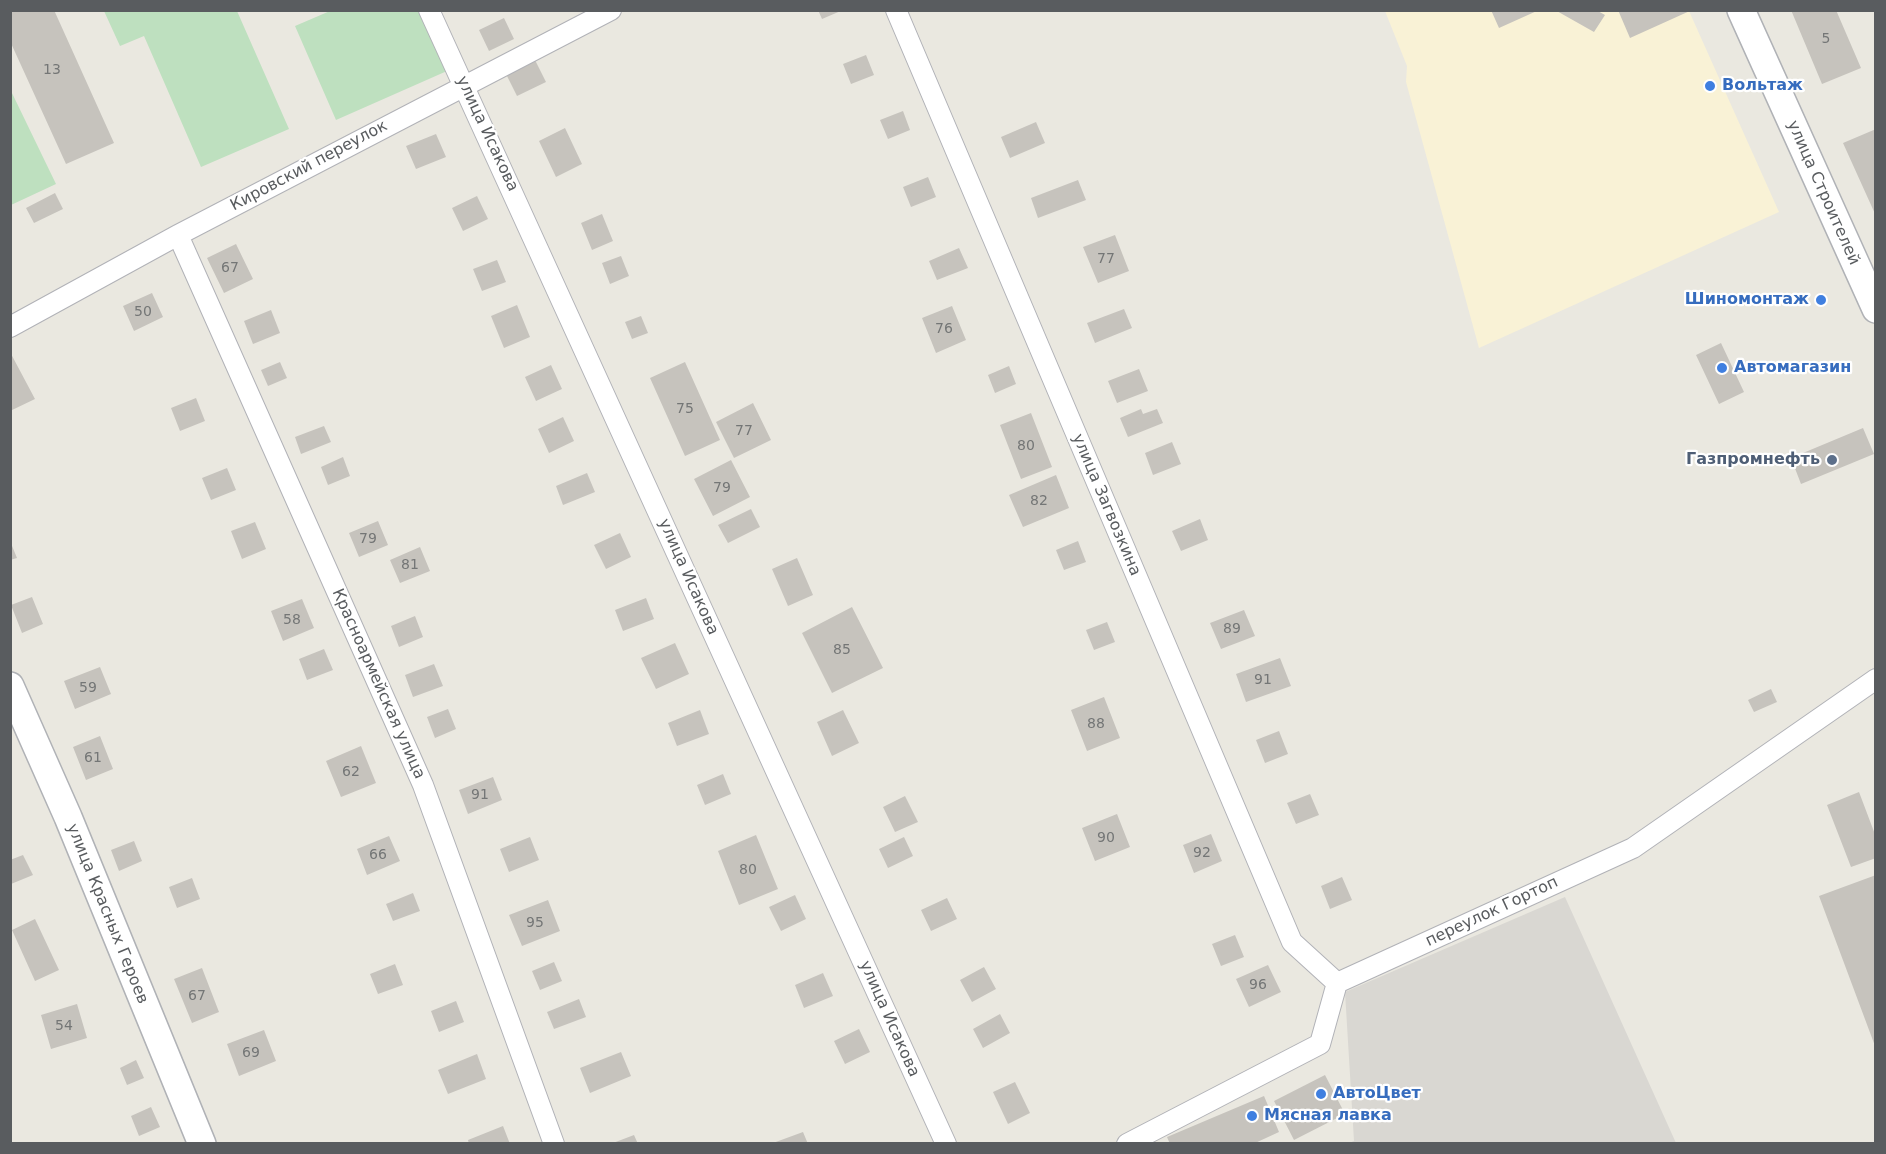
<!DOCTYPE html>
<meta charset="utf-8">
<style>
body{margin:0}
#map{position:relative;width:1886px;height:1154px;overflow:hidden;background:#eae8e0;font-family:"DejaVu Sans",sans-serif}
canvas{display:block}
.frame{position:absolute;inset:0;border:12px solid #595c5f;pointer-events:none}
</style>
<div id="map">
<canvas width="1886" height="1154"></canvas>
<div class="frame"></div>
</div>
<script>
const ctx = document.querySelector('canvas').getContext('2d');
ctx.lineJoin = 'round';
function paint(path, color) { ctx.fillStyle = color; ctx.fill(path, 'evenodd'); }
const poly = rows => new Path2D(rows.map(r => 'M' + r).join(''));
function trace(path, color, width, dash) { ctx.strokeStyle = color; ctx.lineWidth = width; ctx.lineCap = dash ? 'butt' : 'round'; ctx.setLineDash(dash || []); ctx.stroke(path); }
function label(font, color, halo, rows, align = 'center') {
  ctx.font = font + ' "DejaVu Sans",sans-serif'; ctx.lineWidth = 4.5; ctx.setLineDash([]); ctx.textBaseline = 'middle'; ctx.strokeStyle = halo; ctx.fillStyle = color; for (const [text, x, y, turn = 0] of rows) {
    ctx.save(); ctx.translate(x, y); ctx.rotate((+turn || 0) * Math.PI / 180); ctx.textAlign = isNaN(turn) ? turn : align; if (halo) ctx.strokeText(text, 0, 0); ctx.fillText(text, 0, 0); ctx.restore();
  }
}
paint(poly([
 [1385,11,1689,11,1779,212,1479,348,1406,82,1407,66]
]), '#f9f2d6');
paint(poly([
 [1565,897,1676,1143,1349,1143,1354,1141,1345,992]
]), '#d9d7d2');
paint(poly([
 [104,11,237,11,289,129,201,167,144,36,120,46],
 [330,11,419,11,447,71,336,120,295,26],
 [11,91,56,184,11,205,10,205]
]), '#bee0bf');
paint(poly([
 [10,10,54,10,114,143,66,164,10,41],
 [818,10,843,10,822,19],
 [1491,10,1539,10,1499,28],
 [1555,10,1596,10,1605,15,1594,32],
 [1618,10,1692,10,1630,38],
 [1791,10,1836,10,1861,68,1822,84],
 [504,18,514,39,489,51,479,30],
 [866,55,874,75,851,84,843,64],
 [535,60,546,82,517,96,506,74],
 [903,111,910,130,888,139,880,120],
 [1036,122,1045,143,1010,158,1001,137],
 [565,128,582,164,556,177,539,141],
 [1876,129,1876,216,1843,143],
 [436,134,446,157,416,169,406,146],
 [928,177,936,197,911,207,903,187],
 [1078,180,1086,200,1038,218,1031,198],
 [55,193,63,209,34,223,26,208],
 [477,196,488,219,463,231,452,208],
 [602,214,613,241,592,250,581,223],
 [1115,235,1129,271,1098,283,1083,247],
 [236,244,253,279,224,293,207,258],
 [959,248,968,268,937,280,929,261],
 [621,256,629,276,610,284,602,263],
 [497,260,506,282,482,291,473,269],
 [152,293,163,317,134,331,123,306],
 [517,305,530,337,504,348,491,316],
 [952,306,966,340,936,353,922,318],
 [1124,309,1132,328,1095,343,1087,323],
 [271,310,280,333,253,344,244,321],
 [641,316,648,333,632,339,625,322],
 [1721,343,1744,392,1719,404,1696,355],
 [10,352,35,399,10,411],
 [280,362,287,378,268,386,261,370],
 [685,362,720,440,685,456,650,378],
 [551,365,562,389,536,401,525,377],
 [1009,366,1016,384,995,393,988,375],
 [1139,369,1148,391,1117,403,1108,381],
 [196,398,205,421,180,431,171,408],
 [753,403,771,440,734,458,716,422],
 [1141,409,1143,414,1157,409,1163,423,1128,437,1120,418],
 [1031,413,1052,467,1021,479,1000,425],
 [563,417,574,441,549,453,538,429],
 [324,426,331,442,301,454,295,437],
 [1863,428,1874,454,1801,484,1791,458],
 [1172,442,1181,464,1153,475,1145,453],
 [343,457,350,476,328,485,321,467],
 [731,460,750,497,713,516,694,479],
 [227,468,236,490,211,500,202,478],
 [587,473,595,492,563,505,556,486],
 [1056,475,1069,508,1023,527,1009,495],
 [751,509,760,527,728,543,718,525],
 [1200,519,1208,540,1181,551,1172,531],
 [378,521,388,545,359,557,349,533],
 [255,522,266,549,242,559,231,531],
 [620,533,631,557,606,569,594,545],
 [10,541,17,558,10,560],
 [1078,541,1086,562,1064,570,1056,550],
 [420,547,430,571,400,583,390,560],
 [797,558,813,595,788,606,772,569],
 [32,597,43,624,22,633,11,605],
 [646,598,654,619,623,631,615,610],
 [302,599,314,628,283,641,271,611],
 [852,607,883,668,832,693,802,633],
 [1244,610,1255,636,1221,649,1210,623],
 [415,616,423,637,399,647,391,626],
 [1107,622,1115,642,1094,650,1086,630],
 [675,643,689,674,656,689,641,658],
 [324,649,333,670,307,680,299,659],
 [1280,658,1291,686,1246,702,1236,674],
 [434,664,443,686,413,697,405,675],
 [100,667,111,694,75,709,64,681],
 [1771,689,1777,702,1754,712,1748,700],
 [1104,697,1120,738,1087,751,1071,710],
 [448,709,456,729,435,738,427,717],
 [700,710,709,734,677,746,668,723],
 [843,710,859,743,832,756,817,722],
 [1279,731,1288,754,1265,763,1256,740],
 [100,736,113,769,86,780,73,747],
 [361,746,376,783,341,797,326,761],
 [723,774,731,794,705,805,697,785],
 [493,777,502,800,468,814,459,790],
 [1859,792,1876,837,1876,858,1851,867,1827,805],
 [1310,794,1319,815,1296,824,1287,803],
 [905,796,918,822,895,832,883,807],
 [1117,814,1130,847,1095,861,1082,828],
 [1211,834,1222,861,1194,873,1183,845],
 [756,835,778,889,739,905,718,851],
 [389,836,400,861,367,875,357,849],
 [530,837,539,860,509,872,500,849],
 [904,837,913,856,888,868,879,849],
 [134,841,142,861,119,871,111,850],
 [23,855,33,875,11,884,10,860],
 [1876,875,1876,1046,1875,1046,1819,896],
 [1342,877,1352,900,1330,909,1321,886],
 [192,878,200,899,177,908,169,887],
 [413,893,420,911,393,921,386,904],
 [795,895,806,919,781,931,769,907],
 [947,898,957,919,931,931,921,910],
 [548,900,560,931,522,946,509,915],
 [35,919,59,970,35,981,12,930],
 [1235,935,1244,957,1221,966,1212,944],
 [554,962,562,981,540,990,532,971],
 [395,964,403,985,378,994,370,974],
 [1268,965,1281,992,1249,1007,1236,979],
 [984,967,996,989,972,1002,960,980],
 [202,968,219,1012,192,1023,174,979],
 [823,973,833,996,804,1008,795,985],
 [579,999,586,1017,554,1029,547,1012],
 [456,1001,464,1022,439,1032,431,1011],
 [77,1004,87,1038,51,1049,41,1015],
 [1000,1014,1010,1033,983,1048,973,1029],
 [859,1029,870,1052,845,1064,834,1041],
 [264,1030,276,1061,239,1076,227,1044],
 [621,1052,631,1076,590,1093,580,1068],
 [477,1054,486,1079,448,1094,438,1070],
 [136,1060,144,1078,127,1085,120,1068],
 [1325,1075,1345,1114,1294,1140,1274,1101],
 [1015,1082,1030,1113,1008,1124,993,1092],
 [1264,1096,1279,1132,1253,1144,1170,1144,1167,1137],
 [151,1107,160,1127,139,1136,131,1116],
 [503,1126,510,1144,469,1144,468,1140],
 [803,1132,808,1144,773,1144,773,1143],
 [634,1135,638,1144,613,1144,613,1143]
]), '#c6c3bd');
const minor = poly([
 [429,10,946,1144],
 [896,10,1292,942,1337,983],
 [178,235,423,785,554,1144],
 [10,327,178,235,611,10],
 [1127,1144,1320,1044,1337,983,1633,848,1876,679]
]);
const secondary = poly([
 [1741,10,1876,309],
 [10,686,68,817,202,1144]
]);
trace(minor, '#b1b2b7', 22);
trace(secondary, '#b0b2b6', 30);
trace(minor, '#fff', 20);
trace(secondary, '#fff', 27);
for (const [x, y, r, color] of [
 [1710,86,6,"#3f7fe0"],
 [1821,300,6,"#3f7fe0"],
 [1722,368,6,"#3f7fe0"],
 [1832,460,6,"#5c6f8a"],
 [1321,1094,6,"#3f7fe0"],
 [1252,1116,6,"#3f7fe0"]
]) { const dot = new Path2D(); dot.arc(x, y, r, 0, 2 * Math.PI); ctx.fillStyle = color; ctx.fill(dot); trace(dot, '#fff', 2); }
label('14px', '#747676', null, [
 ["5",1826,39],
 ["13",52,70],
 ["77",1106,259],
 ["67",230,268],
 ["50",143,312],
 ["76",944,329],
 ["75",685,409],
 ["77",744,431],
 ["80",1026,446],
 ["79",722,488],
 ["82",1039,501],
 ["79",368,539],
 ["81",410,565],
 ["58",292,620],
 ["89",1232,629],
 ["85",842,650],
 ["91",1263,680],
 ["59",88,688],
 ["88",1096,724],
 ["61",93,758],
 ["62",351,772],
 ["91",480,795],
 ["90",1106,838],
 ["92",1202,853],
 ["66",378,855],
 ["80",748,870],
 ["95",535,923],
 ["96",1258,985],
 ["67",197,996],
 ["54",64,1026],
 ["69",251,1053]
]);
label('bold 16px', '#366cbe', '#fff', [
 ["Вольтаж",1722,86],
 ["Шиномонтаж",1809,300,"right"],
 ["Автомагазин",1734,368],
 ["АвтоЦвет",1333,1094],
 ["Мясная лавка",1264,1116]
], 'left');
label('16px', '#595c5f', '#fff', [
 ["улица Исакова",487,134,65],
 ["Кировский переулок",309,166,-28],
 ["улица Строителей",1823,193,66],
 ["улица Загвозкина",1106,505,67],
 ["улица Исакова",688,577,66],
 ["Красноармейская улица",378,684,66],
 ["переулок Гортоп",1492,912,-25],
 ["улица Красных Героев",107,914,68],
 ["улица Исакова",889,1019,66]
]);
label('bold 16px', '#4e5e75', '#fff', [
 ["Газпромнефть",1820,460]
], 'right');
</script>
